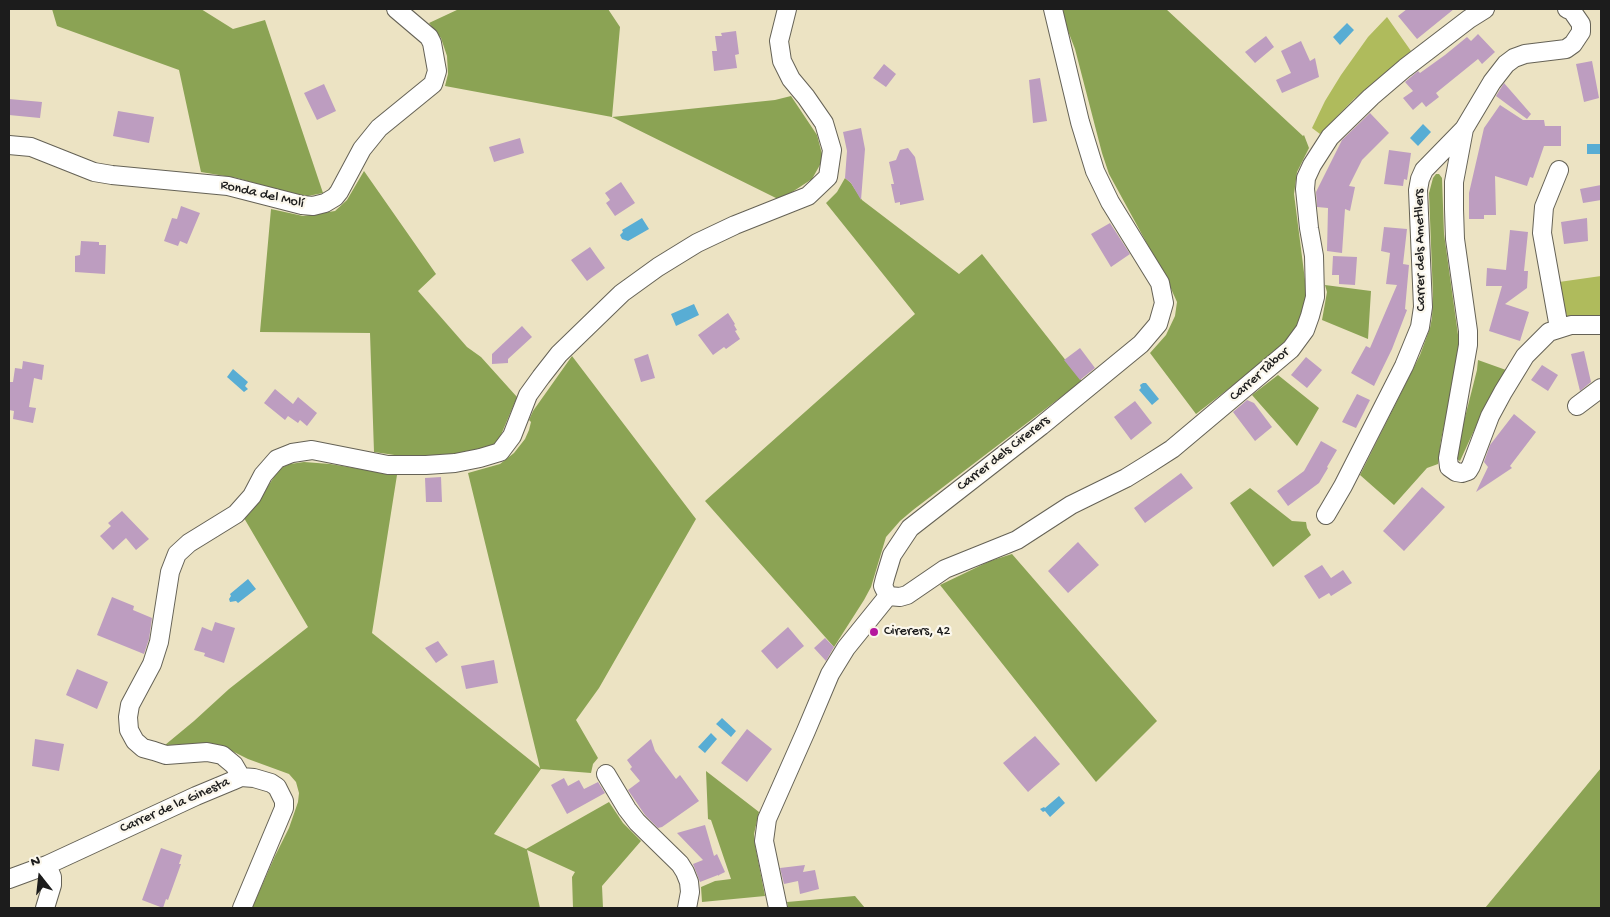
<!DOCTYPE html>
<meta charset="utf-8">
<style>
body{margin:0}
#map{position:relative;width:1610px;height:917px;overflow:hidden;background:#ece3c3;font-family:"Gochi Hand",sans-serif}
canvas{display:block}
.frame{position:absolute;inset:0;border:10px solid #1c1c1c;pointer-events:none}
.north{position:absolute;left:15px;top:852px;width:50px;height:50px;-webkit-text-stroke:4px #fbf7ec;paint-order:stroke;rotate:344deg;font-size:14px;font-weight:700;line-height:20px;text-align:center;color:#1c1c1c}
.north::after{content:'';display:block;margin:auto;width:18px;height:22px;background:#1c1c1c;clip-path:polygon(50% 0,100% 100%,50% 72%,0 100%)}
</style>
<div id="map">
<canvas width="1610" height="917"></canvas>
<div class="frame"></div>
<div class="north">N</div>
</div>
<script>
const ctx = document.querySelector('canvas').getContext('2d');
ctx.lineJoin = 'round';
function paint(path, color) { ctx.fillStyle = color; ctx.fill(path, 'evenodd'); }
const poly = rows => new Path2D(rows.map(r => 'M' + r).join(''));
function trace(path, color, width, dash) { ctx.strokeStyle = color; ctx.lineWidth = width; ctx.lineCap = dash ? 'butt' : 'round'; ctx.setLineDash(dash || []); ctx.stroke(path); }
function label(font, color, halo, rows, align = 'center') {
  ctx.font = font + ' "Gochi Hand",sans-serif'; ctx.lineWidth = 4.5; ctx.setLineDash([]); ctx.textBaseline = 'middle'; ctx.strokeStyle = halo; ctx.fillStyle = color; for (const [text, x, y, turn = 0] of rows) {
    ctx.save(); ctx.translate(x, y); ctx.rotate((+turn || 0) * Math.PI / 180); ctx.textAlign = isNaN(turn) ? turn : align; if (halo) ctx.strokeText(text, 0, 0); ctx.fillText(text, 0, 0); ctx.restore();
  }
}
paint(poly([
 [1387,17,1411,51,1354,99,1320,134,1312,128,1325,101,1341,75,1368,37],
 [1601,276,1601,317,1589,316,1568,318,1563,306,1559,282]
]), '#afbb5c');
paint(poly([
 [52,9,201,9,233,29,265,20,323,193,308,196,289,193,237,178,201,172,179,70,57,26],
 [459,9,608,9,620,27,612,117,775,100,791,96,817,135,822,154,821,163,812,179,780,200,612,117,445,86,448,74,447,56,441,38,429,23],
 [1063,9,1166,9,1303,136,1304,135,1309,148,1297,172,1294,194,1306,288,1305,301,1301,318,1295,329,1277,351,1196,414,1150,353,1166,335,1175,316,1177,302,1168,282,1109,174,1102,153,1075,49,1065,23],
 [364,171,436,274,418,291,467,347,481,357,517,397,498,442,487,448,470,453,415,458,374,452,370,333,260,332,271,209,303,216,335,211,347,200],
 [1436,174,1439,174,1442,178,1444,234,1459,342,1457,365,1441,440,1438,464,1427,468,1394,505,1360,475,1420,355,1430,328,1432,318,1433,296,1429,193,1433,178],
 [845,178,851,183,862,200,959,274,982,254,1082,381,913,510,900,521,886,537,871,587,864,600,834,647,705,501,915,314,826,203,837,192],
 [1325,285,1371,291,1368,339,1322,320,1327,292],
 [572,356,696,519,599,688,576,720,598,758,593,764,591,773,541,769,494,834,526,849,609,802,623,823,641,841,602,886,603,908,573,908,572,877,575,872,527,850,540,908,252,908,275,856,289,828,298,802,299,793,296,782,289,774,248,759,220,745,213,744,165,745,194,721,229,689,308,627,244,518,251,512,278,471,283,467,290,464,304,462,330,464,397,475,372,633,540,768,468,473,500,464,514,453,525,439,529,430,531,422,529,420,533,411],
 [1478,360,1506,370,1488,400,1460,461,1457,459,1461,433,1477,370],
 [1278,375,1319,408,1297,446,1252,395],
 [1250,488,1292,521,1306,522,1307,528,1311,535,1273,567,1230,503],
 [1012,554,1157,721,1096,782,940,585,990,561],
 [1601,768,1601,908,1485,908],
 [706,771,759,812,754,834,755,845,765,896,702,902,701,887,715,881,731,879,711,820,708,819],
 [855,896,865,908,788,908,787,902]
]), '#8ba354');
paint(poly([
 [1347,23,1354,30,1340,45,1333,37],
 [1423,124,1431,132,1418,146,1410,138],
 [1587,144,1601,144,1601,154,1587,154],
 [642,218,649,229,628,241,622,239,620,235,623,232,622,230],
 [694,304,699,315,676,326,671,314],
 [233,369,248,382,245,386,248,389,244,392,227,377],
 [1143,383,1146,383,1159,399,1152,405,1139,390,1141,388,1140,385],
 [248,579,256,589,238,603,236,601,230,602,229,599,231,596,230,594],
 [722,718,736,731,731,737,716,724],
 [711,733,717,739,705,753,698,747],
 [1059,796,1065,803,1050,817,1045,811,1043,812,1040,809,1044,807,1045,808]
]), '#58add4');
paint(poly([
 [1407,9,1454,9,1417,39,1398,16],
 [736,31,739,54,735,55,737,68,714,71,712,51,717,51,715,36,722,36,721,33],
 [1478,34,1495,52,1482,64,1478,59,1436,93,1439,97,1426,107,1422,102,1413,110,1403,98,1413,91,1405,82,1418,71,1420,73,1445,55,1467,37,1471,41],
 [1266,36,1274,47,1255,63,1245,52],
 [1301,41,1310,61,1315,58,1319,77,1282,93,1276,80,1291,73,1281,51],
 [1592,61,1599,98,1584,102,1576,64],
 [884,64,896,74,886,87,873,78],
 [1040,78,1047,121,1033,123,1029,80],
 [1504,83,1531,114,1527,119,1496,96],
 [324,84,336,111,317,120,304,93],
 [9,99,42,102,40,118,9,115],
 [1500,105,1523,120,1544,120,1545,126,1561,126,1561,146,1544,146,1533,178,1530,177,1527,186,1495,176,1496,215,1484,215,1484,219,1469,219,1469,193,1484,128],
 [118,111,154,117,149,143,113,136],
 [1370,113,1389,133,1362,160,1349,186,1355,187,1350,211,1345,209,1342,253,1327,251,1328,208,1317,207,1316,192,1342,140],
 [861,128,865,149,861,200,851,183,845,178,847,151,843,132],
 [520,138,524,153,494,162,489,147],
 [908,148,915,157,924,200,900,205,900,202,895,203,891,184,894,184,889,162,896,160,900,150],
 [1389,150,1411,153,1407,180,1404,179,1403,186,1384,184],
 [621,182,635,203,615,216,606,203,610,200,605,193],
 [1601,185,1601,200,1583,203,1580,189],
 [181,206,200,213,187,244,180,241,178,246,164,241,172,218,177,219],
 [1587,218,1588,241,1564,244,1561,222],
 [1110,223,1130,254,1111,267,1091,234],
 [1384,227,1407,229,1403,264,1409,265,1405,309,1407,310,1392,349,1374,386,1351,373,1366,346,1370,348,1397,285,1386,284,1390,253,1381,251],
 [1510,230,1528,232,1524,271,1528,271,1527,288,1505,304,1529,312,1520,341,1489,331,1502,286,1486,286,1487,268,1506,270],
 [81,241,99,242,99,245,106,245,105,274,75,272,75,256,80,255],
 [590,247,605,268,587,281,571,260],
 [1333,256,1357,257,1355,285,1339,284,1339,275,1332,275],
 [728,313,735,324,734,325,737,330,735,331,740,339,726,349,724,347,713,355,698,335],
 [522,326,532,337,508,359,508,363,492,364,492,354],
 [1080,348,1095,368,1080,380,1064,360],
 [1584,351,1591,382,1580,391,1571,354],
 [648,354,655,378,641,382,634,359],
 [1306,357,1322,370,1307,388,1291,375],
 [23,361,44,365,42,380,34,378,29,407,36,408,33,423,13,419,14,411,9,410,9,382,13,382,15,368,22,369],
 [1542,365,1558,375,1548,391,1531,380],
 [275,389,293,404,298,397,317,413,307,426,300,420,298,423,288,416,285,420,264,403],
 [1357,394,1370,400,1356,428,1342,422],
 [1247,400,1254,403,1272,427,1255,441,1233,412],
 [1135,401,1152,423,1131,440,1114,417],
 [1514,414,1536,432,1510,466,1512,468,1476,492,1488,467,1484,462,1490,445],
 [1321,441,1337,450,1327,467,1328,468,1319,483,1288,506,1277,491,1304,471],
 [1181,473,1193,488,1145,523,1134,508],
 [441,477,442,502,426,502,425,478],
 [1422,487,1445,507,1404,551,1383,531],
 [122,511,149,539,136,550,126,538,113,550,100,536,111,526,108,523],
 [1078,542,1099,565,1068,593,1048,571],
 [1322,565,1331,578,1343,570,1352,583,1331,596,1329,593,1319,599,1304,576],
 [112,597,134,606,133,610,152,618,149,639,144,654,97,635],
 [215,622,235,628,224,663,204,656,205,653,194,650,202,627,212,631],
 [788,627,804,646,777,669,761,651],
 [825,638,834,647,826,661,814,648],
 [438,641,448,655,436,663,425,648],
 [494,660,498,683,466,689,461,666],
 [77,669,108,682,97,709,66,695],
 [747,729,772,749,747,782,721,763],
 [1035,736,1060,764,1028,792,1003,763],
 [35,739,64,744,59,771,32,766],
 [651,739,655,751,676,779,680,775,699,801,662,827,658,828,645,815,628,790,640,781,630,769,632,767,627,760],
 [564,778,568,786,579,780,584,789,598,782,605,793,567,814,551,785],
 [705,825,714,856,717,854,725,872,719,875,719,876,718,875,700,882,693,864,703,860,677,833],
 [161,848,182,855,179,864,181,864,168,900,166,899,163,908,142,900],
 [805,865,803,872,815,870,819,889,800,894,798,881,784,884,780,868]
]), '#bd9dc0');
const minor = poly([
 [1567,9,1572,11,1581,24,1581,32,1573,44,1566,49,1525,54,1514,58,1506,64,1492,82,1464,129,1454,182,1454,209,1455,239,1468,331,1468,345,1448,458,1449,467,1456,472,1462,473,1468,471,1471,466,1490,416,1503,392,1525,356,1549,332,1571,325,1601,325],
 [9,145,31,147,94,172,112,175,228,186,302,205,313,206,325,203,335,197,339,192,362,149,379,128,433,84,437,71,432,43,429,37,396,9],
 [1559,328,1542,233,1544,207,1559,170],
 [1577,406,1601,388],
 [1326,515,1343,486,1404,366,1420,327,1423,307,1418,190,1420,179,1424,170,1464,129],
 [888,596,900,597,907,595,945,569,1017,540,1071,505,1126,478,1147,465,1172,449,1291,349,1305,330,1310,316,1315,297,1314,256,1309,228,1305,189,1306,178,1312,165,1330,137,1371,97,1405,68,1469,19,1485,9],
 [888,596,883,586,885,578,892,555,910,528,1041,426,1141,344,1158,324,1164,303,1160,283,1110,202,1095,171,1080,122,1053,9],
 [606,774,627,809,637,822,680,864,685,872,689,882,690,892,687,908],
 [241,777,234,765,222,755,207,752,166,755,154,751,143,748,135,741,129,730,128,717,130,705,152,664,159,642,170,572,177,554,189,543,236,514,252,496,263,475,277,459,292,453,312,450,388,465,426,465,455,463,480,458,500,452,512,436,528,395,541,377,559,354,622,293,658,267,697,243,735,225,808,196,828,177,832,150,824,123,806,97,791,79,782,61,779,41,787,9],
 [9,879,47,865,196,796,232,781,241,777,254,778,271,783,277,787,284,801,284,808,242,908],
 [45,908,52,885,52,877,47,865],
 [778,908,764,841,767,819,806,731,830,674,846,648,888,596]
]);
trace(minor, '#656256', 20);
trace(minor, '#fff', 18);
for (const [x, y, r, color] of [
 [874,632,5,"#b5179e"]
]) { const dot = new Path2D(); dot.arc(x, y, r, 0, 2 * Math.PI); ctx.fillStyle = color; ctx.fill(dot); trace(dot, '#fbf7ec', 2); }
label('14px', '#1c1c1c', '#fbf7ec', [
 ["Ronda del Molí",262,195,13],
 ["Carrer dels Ametllers",1421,250,-91],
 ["Carrer Tàbor",1260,375,-41],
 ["Carrer dels Cirerers",1004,454,-38],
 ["Carrer de la Ginesta",175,806,-24]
]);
label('14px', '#1c1c1c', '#fbf7ec', [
 ["Cirerers, 42",884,632]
], 'left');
</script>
